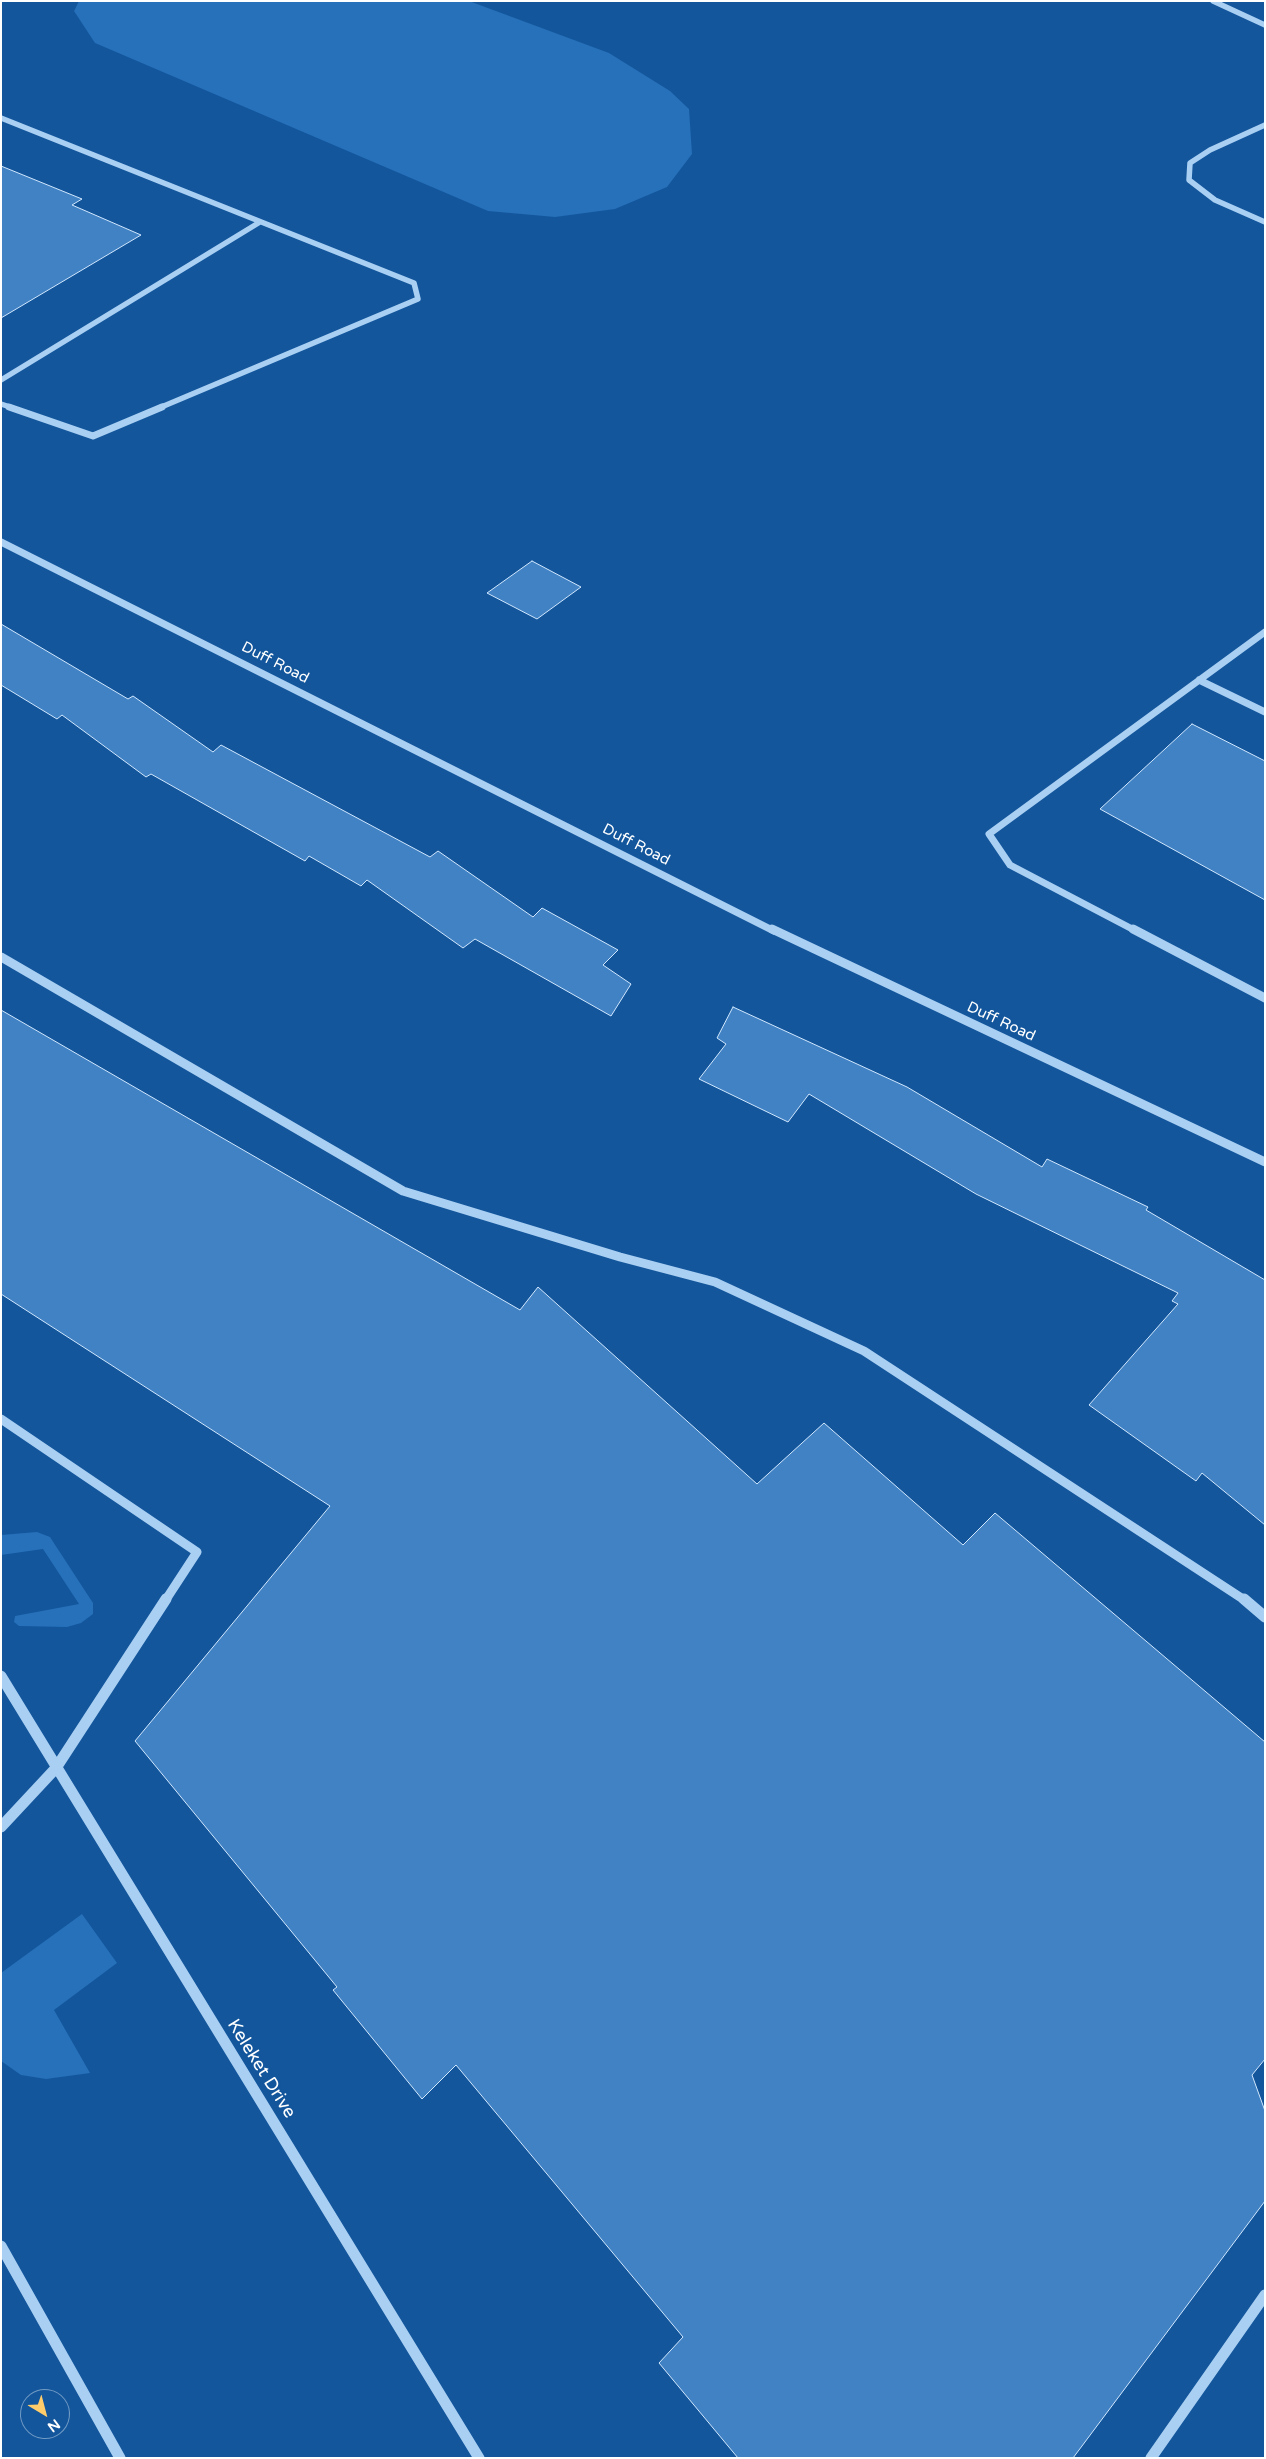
<!DOCTYPE html>
<style>
body{margin:0}
#map{position:relative;width:1266px;height:2459px;overflow:hidden;background:#13569c;font-family:"Varela Round",sans-serif}
canvas{display:block}
.frame{position:absolute;inset:0;border:2px solid #fff;pointer-events:none}
.north{position:absolute;left:20px;top:2389px;width:50px;height:50px;box-sizing:border-box;background:#13569c;border:1px solid #719ac4;border-radius:50%;rotate:143deg;font-size:14px;font-weight:700;line-height:20px;text-align:center;color:#fff}
.north::after{content:'';display:block;margin:auto;width:18px;height:22px;background:#ffcc6b;clip-path:polygon(50% 0,100% 100%,50% 72%,0 100%)}
</style>
<div id="map">
<canvas width="1266" height="2459"></canvas>
<div class="frame"></div>
<div class="north">N</div>
</div>
<script>
const ctx = document.querySelector('canvas').getContext('2d');
ctx.lineJoin = 'round';
function paint(path, color) { ctx.fillStyle = color; ctx.fill(path, 'evenodd'); }
const poly = rows => new Path2D(rows.map(r => 'M' + r).join(''));
function trace(path, color, width, dash) { ctx.strokeStyle = color; ctx.lineWidth = width; ctx.lineCap = dash ? 'butt' : 'round'; ctx.setLineDash(dash || []); ctx.stroke(path); }
function label(font, color, halo, rows, align = 'center') {
  ctx.font = font + ' "Varela Round",sans-serif'; ctx.lineWidth = 4.5; ctx.setLineDash([]); ctx.textBaseline = 'middle'; ctx.strokeStyle = halo; ctx.fillStyle = color; for (const [text, x, y, turn = 0] of rows) {
    ctx.save(); ctx.translate(x, y); ctx.rotate((+turn || 0) * Math.PI / 180); ctx.textAlign = isNaN(turn) ? turn : align; if (halo) ctx.strokeText(text, 0, 0); ctx.fillText(text, 0, 0); ctx.restore();
  }
}
paint(poly([
 [79,1,469,1,609,53,670,91,689,109,692,154,667,187,615,209,555,217,488,211,95,43,74,11],
 [37,1532,50,1537,93,1603,93,1614,81,1623,67,1627,19,1626,14,1622,15,1616,79,1604,43,1549,1,1555,1,1535],
 [82,1914,117,1963,54,2010,90,2073,46,2079,21,2075,1,2061,1,1973]
]), '#2671ba');
const building = poly([
 [1,166,82,199,72,205,141,235,1,318,1,166],
 [532,561,581,587,537,619,487,593,532,561],
 [1,624,128,699,133,696,213,752,221,745,430,857,438,851,533,917,542,908,618,950,603,965,631,984,611,1016,475,939,463,948,367,880,361,886,309,856,305,861,151,774,146,777,62,715,57,719,1,685,1,624],
 [1192,724,1265,761,1265,900,1100,809,1192,724],
 [733,1007,907,1087,1042,1167,1047,1159,1148,1207,1146,1210,1265,1280,1265,1525,1202,1473,1196,1481,1089,1405,1178,1304,1172,1301,1178,1293,976,1194,809,1094,788,1122,699,1079,726,1044,717,1038,733,1007],
 [1,1010,520,1310,538,1287,757,1484,824,1423,963,1545,995,1513,1265,1742,1265,2059,1252,2075,1265,2111,1265,2201,1073,2458,738,2458,659,2363,683,2337,456,2065,422,2099,333,1990,337,1987,135,1741,330,1506,1,1294,1,1010]
]);
paint(building, '#4182c5');
trace(building, '#d1e7fd', 1);
trace(poly([
 [1213,1,1265,25],
 [1,118,414,283,418,299,159,408],
 [1265,125,1210,150,1190,163,1189,180,1215,200,1265,222],
 [1,380,260,222],
 [1,404,13,408]
]), '#a9cff3', 5.5);
trace(poly([
 [9,407,93,436,162,407],
 [1,542,774,931],
 [1199,680,1265,712],
 [1136,931,1010,865,989,834,1265,632]
]), '#a9cff3', 7);
trace(poly([
 [772,929,1265,1162],
 [1133,929,1265,998],
 [1,957,403,1191,620,1257,715,1282,864,1351,1246,1601],
 [1,1419,197,1552,165,1601]
]), '#a9cff3', 9);
trace(poly([
 [1244,1599,1265,1617],
 [1,1676,479,2458],
 [1,1827,56,1768,166,1599],
 [1,2246,120,2458],
 [1151,2458,1265,2295]
]), '#a9cff3', 11);
label('15px', '#fff', '#13569c', [
 ["Duff Road",275,663,27],
 ["Duff Road",636,845,27],
 ["Duff Road",1001,1022,25]
]);
label('18px', '#fff', '#13569c', [
 ["Keleket Drive",261,2069,58]
]);
</script>
